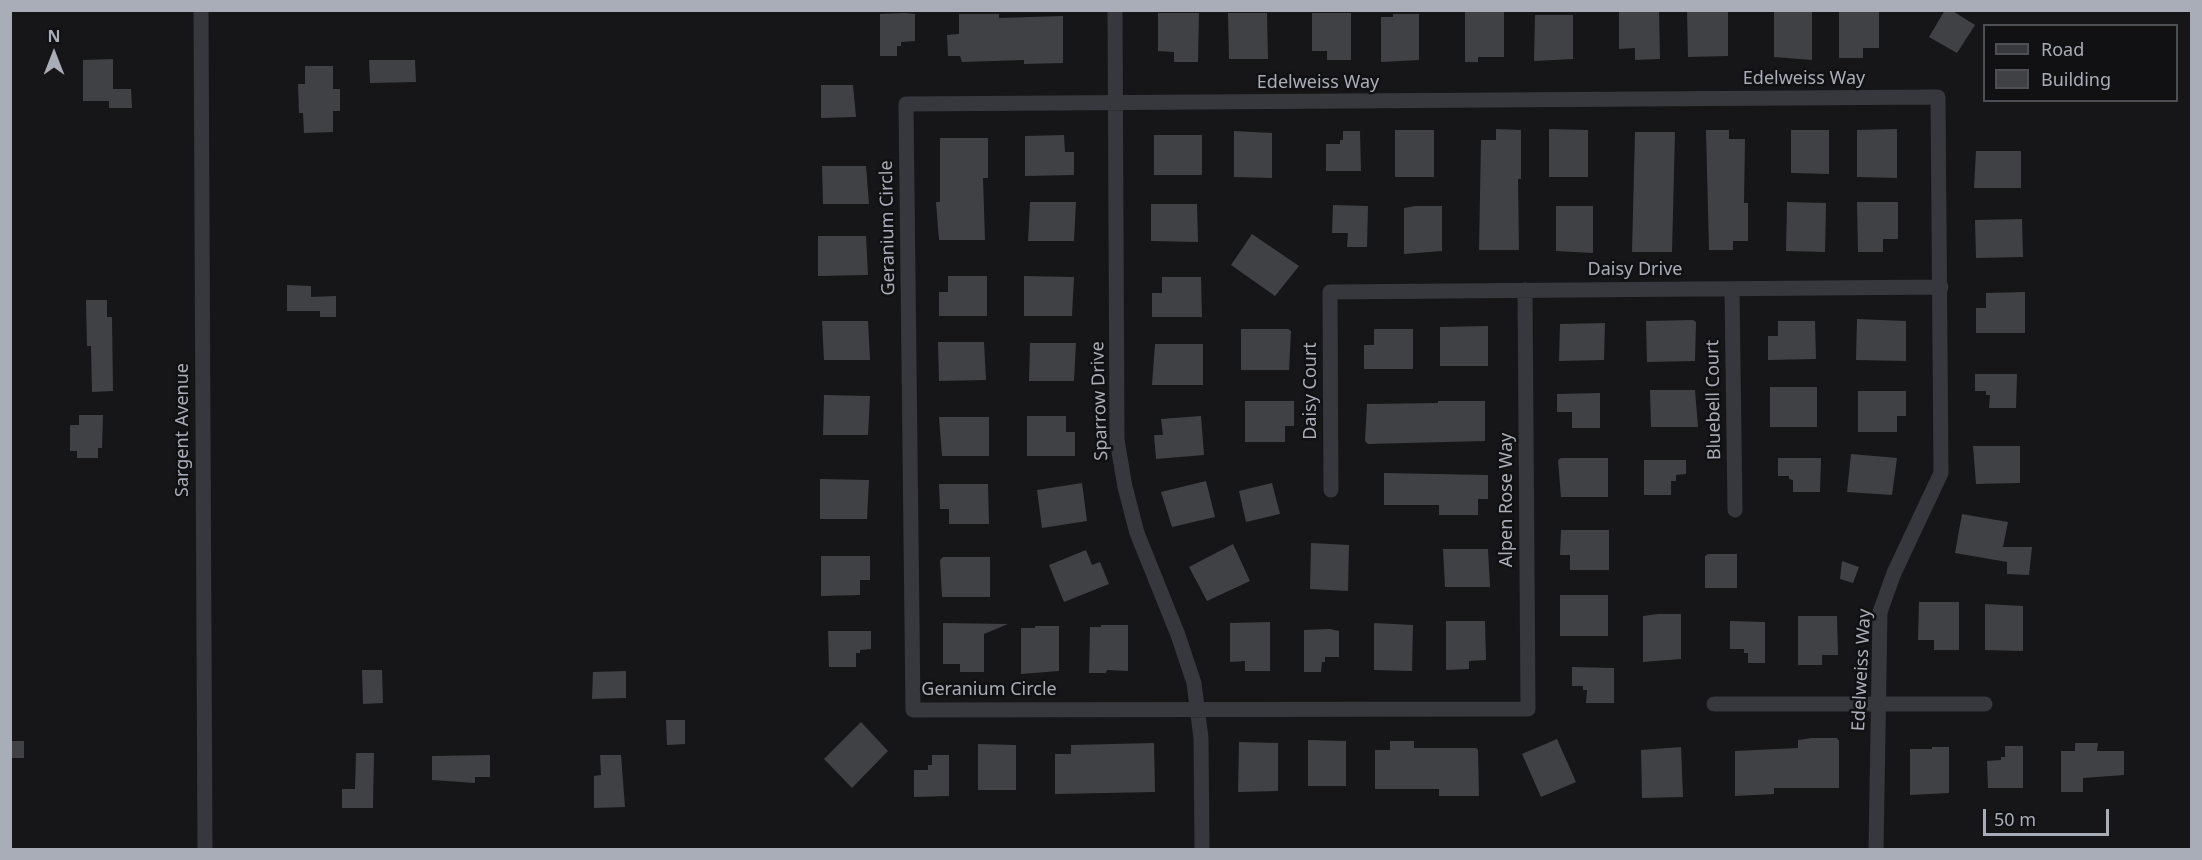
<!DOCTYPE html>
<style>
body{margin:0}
#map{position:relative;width:2202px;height:860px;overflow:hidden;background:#161618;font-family:"Noto Sans",sans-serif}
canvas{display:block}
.frame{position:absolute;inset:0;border:12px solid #a8adb8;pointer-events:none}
.legend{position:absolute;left:1983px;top:24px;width:195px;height:78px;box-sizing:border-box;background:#111113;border:2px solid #4d4f55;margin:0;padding:8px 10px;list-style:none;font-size:18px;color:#a8adb8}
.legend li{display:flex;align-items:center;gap:12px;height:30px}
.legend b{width:30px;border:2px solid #4d4f55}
.north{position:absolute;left:24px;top:24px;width:60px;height:60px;-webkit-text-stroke:4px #111113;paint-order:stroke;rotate:0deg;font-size:16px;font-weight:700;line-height:24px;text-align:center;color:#a8adb8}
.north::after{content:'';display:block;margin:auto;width:21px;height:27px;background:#a8adb8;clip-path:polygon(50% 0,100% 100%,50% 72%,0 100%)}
.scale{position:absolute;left:1983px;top:809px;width:126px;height:27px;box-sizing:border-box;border:3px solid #a8adb8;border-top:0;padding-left:8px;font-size:18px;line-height:21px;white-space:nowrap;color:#a8adb8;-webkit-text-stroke:4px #111113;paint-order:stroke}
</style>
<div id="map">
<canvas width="2202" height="860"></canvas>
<div class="frame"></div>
<ul class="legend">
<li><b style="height:8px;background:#37383d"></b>Road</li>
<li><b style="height:16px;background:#404145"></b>Building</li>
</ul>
<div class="north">N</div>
<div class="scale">50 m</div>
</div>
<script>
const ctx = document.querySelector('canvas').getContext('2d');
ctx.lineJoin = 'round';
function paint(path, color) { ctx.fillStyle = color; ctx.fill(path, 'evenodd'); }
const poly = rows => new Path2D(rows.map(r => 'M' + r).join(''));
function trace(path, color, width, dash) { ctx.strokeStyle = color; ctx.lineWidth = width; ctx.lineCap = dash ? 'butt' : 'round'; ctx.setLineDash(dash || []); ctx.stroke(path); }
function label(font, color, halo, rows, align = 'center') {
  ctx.font = font + ' "Noto Sans",sans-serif'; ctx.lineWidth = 5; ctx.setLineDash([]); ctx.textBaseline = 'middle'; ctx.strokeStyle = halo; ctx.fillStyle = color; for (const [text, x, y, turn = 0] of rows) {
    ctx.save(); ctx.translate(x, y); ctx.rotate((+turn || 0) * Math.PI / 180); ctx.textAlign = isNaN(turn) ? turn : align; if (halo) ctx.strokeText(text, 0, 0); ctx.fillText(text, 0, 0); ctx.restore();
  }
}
paint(poly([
 [1619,10,1659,10,1660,59,1635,60,1635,48,1619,49],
 [1687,10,1728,10,1728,56,1688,57],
 [1839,10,1879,10,1879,48,1863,48,1863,58,1839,58],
 [1945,10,1951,10,1975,25,1957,53,1929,37],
 [1465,12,1504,12,1504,57,1478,57,1478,62,1465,62],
 [1774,12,1812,12,1812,60,1774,57],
 [905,13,915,14,915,41,901,42,901,46,897,46,897,56,880,56,880,14],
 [1158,13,1199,13,1198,62,1174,62,1174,52,1158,51],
 [1228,13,1267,13,1268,59,1229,59],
 [1312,13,1351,13,1351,60,1327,60,1327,51,1312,51],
 [959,14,999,14,999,18,1063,16,1063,63,1024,64,1024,60,962,62,960,56,948,56,947,35,959,34],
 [1393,14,1419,14,1419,60,1381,62,1381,17,1393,17],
 [1535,15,1573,15,1573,59,1534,61],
 [113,59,113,89,131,89,132,108,109,108,109,101,83,101,83,60],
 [369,60,415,60,416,82,370,83],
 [305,66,333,66,333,89,340,89,340,111,333,111,333,132,304,133,303,113,299,113,298,84,305,84],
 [821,85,853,85,856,117,821,118],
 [1496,129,1521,130,1521,179,1518,179,1519,250,1479,250,1481,140,1496,140],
 [1549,129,1588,130,1588,177,1549,177],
 [1897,129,1897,178,1857,177,1857,130],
 [1395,130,1434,130,1434,177,1395,177],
 [1706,130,1729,130,1729,139,1745,139,1744,203,1748,203,1748,241,1733,241,1733,250,1709,250],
 [1791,130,1829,130,1829,174,1791,173],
 [1234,131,1272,133,1272,178,1234,177],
 [1343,131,1360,131,1361,171,1326,171,1326,144,1340,144,1340,140,1343,140],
 [1635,132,1675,132,1672,252,1632,252],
 [1064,135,1065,152,1074,152,1074,175,1025,176,1025,136],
 [1154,135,1202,135,1202,175,1154,175],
 [940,138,988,138,988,178,983,178,985,240,939,240,936,202,940,202],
 [1976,151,2021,151,2021,188,1974,188],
 [822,166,866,166,869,204,823,204],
 [1030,202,1076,202,1074,241,1028,241],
 [1787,202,1826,203,1825,252,1786,251],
 [1857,202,1898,202,1898,239,1883,239,1883,252,1858,252],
 [1151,204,1197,204,1198,242,1151,241],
 [1333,205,1368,206,1367,247,1347,247,1348,233,1332,233],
 [1415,206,1442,206,1442,251,1404,254,1404,208],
 [1556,206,1593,206,1593,253,1556,251],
 [2022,219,2023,257,1976,258,1975,220],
 [1252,234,1299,266,1275,296,1231,265],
 [818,236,866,236,868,275,818,276],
 [948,276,987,276,987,316,939,316,939,292,948,292],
 [1024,276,1074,277,1072,316,1024,316],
 [1162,277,1201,277,1202,317,1152,317,1152,293,1162,293],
 [287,285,311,286,311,297,336,296,336,317,320,317,320,311,287,311],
 [2025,292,2025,333,1976,333,1976,308,1986,308,1986,293],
 [86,300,107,300,107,317,112,317,113,391,92,392,91,346,87,346],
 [1857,319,1906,321,1906,361,1856,360],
 [1693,320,1696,322,1695,361,1647,362,1646,321],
 [822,321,868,321,870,360,824,360],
 [1778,321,1815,321,1816,359,1768,360,1768,336,1778,336],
 [1605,323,1604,360,1559,361,1560,324],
 [1488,326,1488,366,1440,366,1440,327],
 [1241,329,1288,329,1291,331,1289,370,1241,370],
 [1374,329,1413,329,1413,369,1364,369,1364,345,1374,345],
 [938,342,984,342,986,380,939,381],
 [1030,343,1076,343,1074,381,1029,381],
 [1155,344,1203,344,1203,385,1152,385],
 [1975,374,2017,374,2016,408,1989,408,1990,395,1986,395,1986,391,1975,391],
 [1770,387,1817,387,1817,427,1770,427],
 [1650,390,1695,390,1698,427,1651,427],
 [1858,391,1906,391,1906,416,1897,416,1897,432,1858,432],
 [1600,393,1600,428,1572,428,1572,412,1557,412,1557,394],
 [824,395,870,396,868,435,823,435],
 [1245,401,1294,401,1294,426,1285,426,1285,442,1245,442],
 [1438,401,1485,401,1485,441,1368,444,1365,441,1367,404,1438,403],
 [79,415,103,415,102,448,98,448,98,458,77,458,77,451,70,451,70,425,79,425],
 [1027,416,1066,416,1066,432,1075,432,1075,456,1027,456],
 [1201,416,1204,455,1156,459,1154,435,1163,435,1161,419],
 [939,417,989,417,989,456,942,456],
 [1973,446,2020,446,2020,483,1976,484],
 [1851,454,1897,458,1892,495,1847,492],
 [1561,458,1608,458,1608,497,1561,497,1558,460],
 [1778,458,1821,458,1820,492,1793,492,1793,480,1789,479,1789,476,1778,476],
 [1644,460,1686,460,1686,474,1676,475,1676,481,1671,481,1671,495,1644,495],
 [1384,473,1488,475,1488,499,1478,499,1478,515,1439,515,1439,505,1384,505],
 [820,479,869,480,867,519,820,519],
 [1206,481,1215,517,1172,527,1161,492],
 [1082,483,1087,521,1042,528,1037,490],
 [1272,483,1280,514,1246,522,1239,491],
 [939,484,988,484,989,524,949,524,949,509,940,509],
 [1962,514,2008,522,2003,547,2032,547,2029,575,2007,574,2007,562,1955,553],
 [1561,530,1609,530,1609,570,1570,570,1570,555,1560,555],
 [1311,543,1349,545,1348,591,1310,589],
 [1233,544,1250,581,1207,601,1189,567],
 [1443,549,1488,549,1490,587,1445,587],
 [1086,550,1092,565,1100,562,1109,584,1064,602,1049,565],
 [1708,554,1737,554,1737,588,1705,588,1705,556],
 [821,556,870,556,870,580,860,580,860,595,821,596],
 [943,557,990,557,990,597,942,597,940,560],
 [1842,561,1859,567,1853,583,1840,579],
 [1560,595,1608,595,1608,636,1560,636],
 [1919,602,1959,602,1959,650,1934,650,1934,640,1918,640],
 [1985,604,2023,606,2023,651,1985,650],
 [1658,614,1681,614,1681,659,1643,662,1643,616],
 [1798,616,1837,616,1838,655,1822,655,1822,665,1798,665],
 [1446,621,1485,621,1486,660,1469,661,1469,669,1446,670],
 [1730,621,1765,622,1765,663,1748,663,1748,653,1744,653,1744,649,1730,649],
 [1270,622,1270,671,1245,671,1245,661,1230,662,1230,623],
 [943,623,1008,624,984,634,984,672,960,672,960,664,943,664],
 [1374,623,1413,625,1412,671,1374,670],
 [1101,625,1128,625,1128,671,1107,670,1106,673,1089,673,1090,627,1101,627],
 [1035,626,1059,626,1059,671,1021,674,1021,628,1035,628],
 [1330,629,1339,631,1339,657,1325,657,1325,662,1322,662,1321,672,1304,672,1304,630],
 [828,631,871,631,871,649,860,650,860,653,856,653,856,667,829,667],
 [1572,667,1614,668,1614,703,1586,703,1587,690,1583,690,1583,686,1572,686],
 [362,670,382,670,383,703,363,704],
 [626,671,626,698,592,699,593,672],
 [666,720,685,720,685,744,667,745],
 [861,722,888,751,852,788,824,759],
 [1812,738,1837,738,1839,741,1839,788,1774,788,1774,794,1735,796,1735,751,1798,748,1798,740],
 [1557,739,1576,782,1541,797,1522,754],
 [1308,740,1346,741,1346,786,1308,786],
 [10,741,24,741,24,758,10,758],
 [1390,741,1414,741,1414,748,1476,748,1478,750,1479,796,1439,796,1439,789,1375,789,1375,750,1390,750],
 [1239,742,1278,743,1278,791,1238,792],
 [1154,743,1155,792,1055,794,1055,754,1071,754,1071,745],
 [2075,743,2098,743,2097,751,2124,751,2124,775,2083,778,2083,792,2061,792,2061,751,2075,751],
 [978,744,1016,745,1016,790,978,790],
 [2005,746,2023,746,2023,788,1988,788,1987,761,2001,760,2001,757,2005,757],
 [1681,747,1683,797,1642,798,1641,750],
 [1932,747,1949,747,1949,793,1910,795,1910,749,1932,749],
 [356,753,374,753,373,808,342,808,342,789,355,789],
 [490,755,490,777,475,777,475,783,432,780,432,756],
 [600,755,621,755,625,807,594,808,594,776,601,775],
 [932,755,949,755,949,796,914,797,914,770,928,770,928,765,932,765]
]), '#404145');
trace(poly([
 [201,10,205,850],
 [1115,10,1117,440,1125,487,1137,533,1178,635,1194,683,1201,738,1202,850],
 [1732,289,1735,510],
 [1525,290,1528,709,913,710,906,104,1938,97,1941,473,1894,573,1880,612,1876,850],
 [1331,490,1330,292,1941,287],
 [1714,704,1985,704]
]), '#37383d', 15);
label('18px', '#a8adb8', '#111113', [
 ["Edelweiss Way",1804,79],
 ["Edelweiss Way",1318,83],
 ["Geranium Circle",888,228,-91],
 ["Daisy Drive",1635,270],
 ["Daisy Court",1311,391,-90],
 ["Bluebell Court",1714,400,-91],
 ["Sparrow Drive",1100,401,-92],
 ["Sargent Avenue",183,430,-90],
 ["Alpen Rose Way",1507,500,-90],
 ["Edelweiss Way",1862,670,-87],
 ["Geranium Circle",989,690]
]);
</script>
